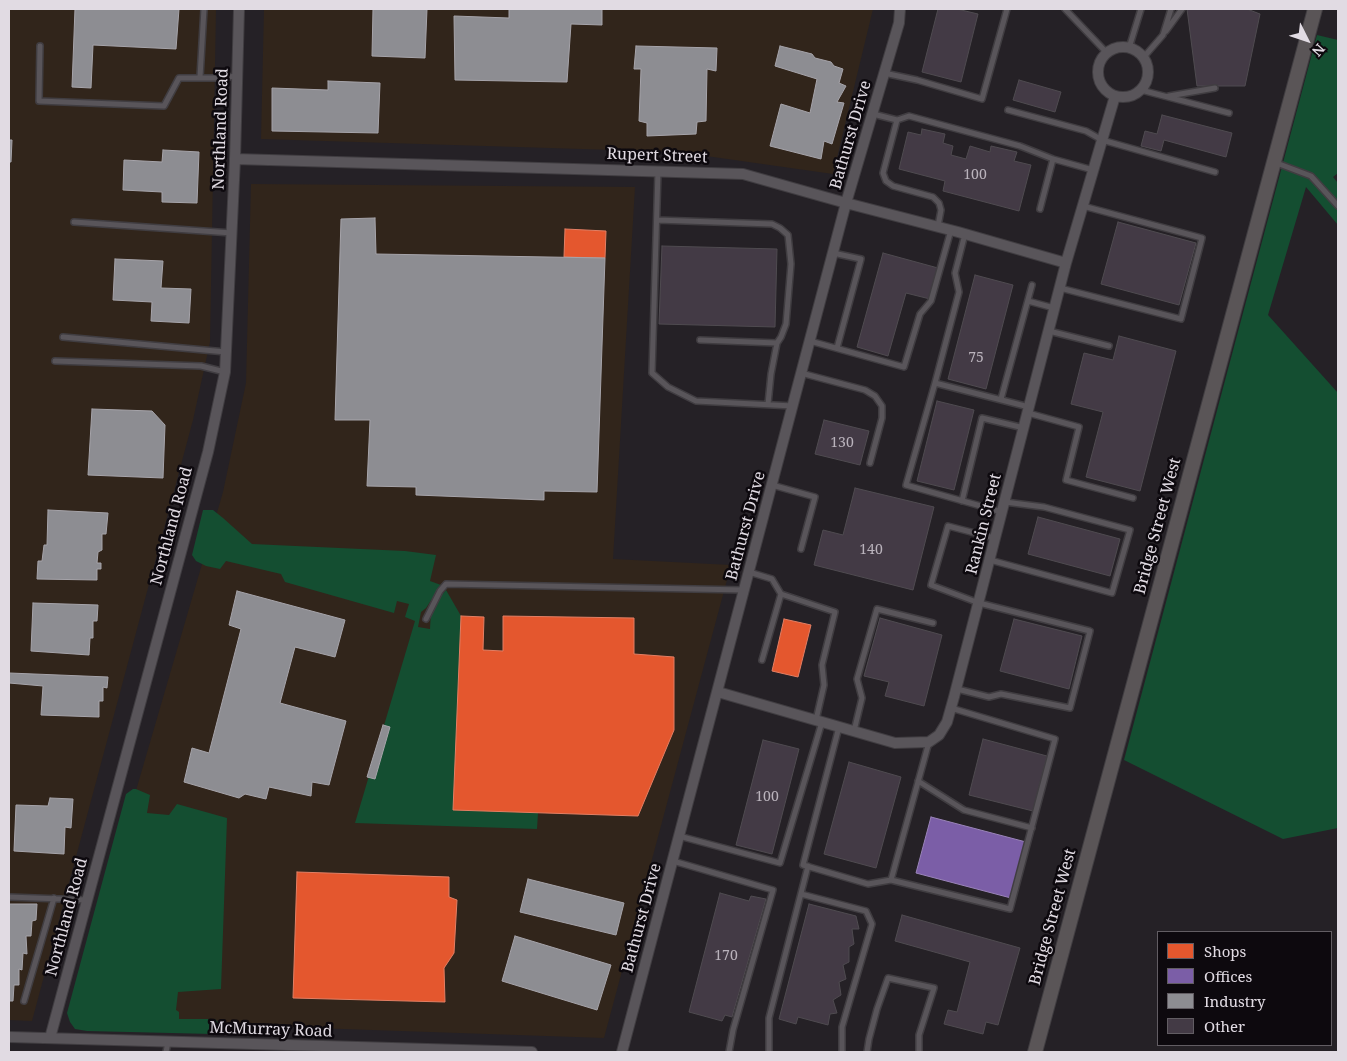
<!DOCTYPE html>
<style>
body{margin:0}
#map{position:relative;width:1347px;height:1061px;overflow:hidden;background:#252126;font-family:"Noto Serif",serif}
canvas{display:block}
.frame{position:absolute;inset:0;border:10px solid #e1dbe3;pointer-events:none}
.legend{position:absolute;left:1157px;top:931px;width:175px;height:115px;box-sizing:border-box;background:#0d090e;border:1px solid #625d63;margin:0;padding:6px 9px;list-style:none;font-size:15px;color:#e1dbe3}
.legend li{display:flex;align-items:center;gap:10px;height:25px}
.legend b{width:25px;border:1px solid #625d63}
.north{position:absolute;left:1282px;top:15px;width:50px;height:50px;-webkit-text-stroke:4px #0d090e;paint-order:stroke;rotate:131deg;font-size:14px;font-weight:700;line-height:20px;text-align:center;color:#e1dbe3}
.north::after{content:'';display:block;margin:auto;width:18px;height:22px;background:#e1dbe3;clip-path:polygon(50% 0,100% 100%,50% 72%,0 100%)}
</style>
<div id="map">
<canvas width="1347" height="1061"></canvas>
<div class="frame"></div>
<ul class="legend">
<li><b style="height:14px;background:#e4572e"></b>Shops</li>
<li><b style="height:14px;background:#7b5ea7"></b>Offices</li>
<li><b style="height:14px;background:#8d8d92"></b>Industry</li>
<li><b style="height:14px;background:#433a45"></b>Other</li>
</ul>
<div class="north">N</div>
</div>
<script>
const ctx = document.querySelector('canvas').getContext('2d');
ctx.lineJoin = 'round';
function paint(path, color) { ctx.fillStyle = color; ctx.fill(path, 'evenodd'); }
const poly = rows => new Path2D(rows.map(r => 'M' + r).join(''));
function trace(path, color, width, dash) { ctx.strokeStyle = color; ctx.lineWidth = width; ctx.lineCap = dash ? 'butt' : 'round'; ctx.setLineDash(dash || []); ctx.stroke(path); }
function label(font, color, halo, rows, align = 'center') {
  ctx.font = font + ' "Noto Serif",serif'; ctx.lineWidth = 5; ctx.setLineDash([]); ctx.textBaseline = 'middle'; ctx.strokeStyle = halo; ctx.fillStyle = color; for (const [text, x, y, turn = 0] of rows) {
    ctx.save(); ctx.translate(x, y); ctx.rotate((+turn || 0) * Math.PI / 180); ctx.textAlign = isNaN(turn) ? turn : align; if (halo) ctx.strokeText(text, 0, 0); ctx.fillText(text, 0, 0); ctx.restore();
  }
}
paint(poly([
 [9,9,216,9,210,342,193,420,32,1021,9,1020],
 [264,9,873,9,833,174,678,152,261,139],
 [251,184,635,187,613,559,731,565,604,1038,82,1020,130,811,223,492,246,383]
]), '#31251b');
paint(poly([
 [1317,35,1338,40,1338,173,1333,177,1338,183,1338,225,1306,187,1268,315,1338,393,1338,828,1283,839,1124,760],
 [203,510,213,510,223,518,252,544,405,551,436,555,430,581,441,585,426,608,421,612,418,627,430,629,431,611,438,599,446,590,461,616,453,810,538,813,537,829,355,823,415,621,405,617,409,604,397,601,394,613,285,582,281,574,226,561,220,569,206,566,196,561,192,555],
 [133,789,136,789,150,795,147,813,169,815,177,804,227,818,221,989,178,992,176,1010,179,1012,179,1019,215,1019,218,1022,218,1027,213,1034,87,1031,75,1029,70,1022,67,1013,126,794]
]), '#144e31');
const shops = poly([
 [565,229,606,231,605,258,564,257,565,229],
 [461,616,484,617,483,650,503,651,503,616,634,618,634,654,674,657,674,730,638,816,453,810,461,616],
 [784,619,811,625,798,677,772,671,784,619],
 [297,872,449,877,449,897,457,900,454,953,444,968,445,1002,293,998,297,872]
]);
paint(shops, '#e4572e');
trace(shops, '#e37f64', 1);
const offices = poly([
 [931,817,1026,842,1011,898,916,873,931,817]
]);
paint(offices, '#7b5ea7');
trace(offices, '#9a84b9', 1);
const industry = poly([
 [75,9,179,9,176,49,93,45,91,88,72,87,75,9],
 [373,9,427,9,425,58,372,56,373,9],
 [509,9,602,9,602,25,571,24,567,82,455,80,454,16,509,18,509,9],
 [636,46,717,48,716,71,707,69,706,121,697,122,696,134,647,136,647,123,639,121,641,69,634,69,636,46],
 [780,46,812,54,815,58,831,62,834,66,843,69,839,83,846,86,837,102,844,103,832,144,824,141,821,159,770,146,781,104,810,113,817,79,775,66,780,46],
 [328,81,380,83,378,133,272,131,272,88,328,90,328,81],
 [9,140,12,140,11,162,9,162,9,140],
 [163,150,199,152,197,203,162,202,162,192,123,190,124,160,162,162,163,150],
 [375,218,376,254,605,258,597,492,544,491,544,500,416,495,416,487,367,486,370,420,335,420,341,219,375,218],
 [115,259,163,261,161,288,191,289,189,323,151,321,152,302,113,300,115,259],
 [92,409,152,411,165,425,163,478,88,475,92,409],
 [48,510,108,513,106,534,102,534,102,550,98,552,97,563,101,563,101,569,97,569,97,580,37,579,38,561,42,561,44,545,47,545,48,510],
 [237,591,345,620,335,657,295,647,280,703,346,721,329,785,312,782,311,796,269,787,266,799,245,794,239,798,184,782,192,748,209,753,241,629,229,625,237,591],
 [33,603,98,605,97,621,93,621,93,638,90,638,89,655,31,651,33,603],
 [9,673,108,677,107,688,103,687,103,701,99,701,99,717,41,715,43,686,9,683,9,673],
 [383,725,390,727,375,779,367,777,383,725],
 [50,798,73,799,71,828,65,827,64,854,14,851,16,805,48,806,50,798],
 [528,879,624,903,616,935,520,912,528,879],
 [9,904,37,904,36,920,32,921,31,936,26,936,27,954,23,953,22,970,19,969,19,985,14,985,13,1001,9,1001,9,904],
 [515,936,611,965,597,1010,502,981,515,936]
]);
paint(industry, '#8d8d92');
trace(industry, '#a6a4aa', 1);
const building = poly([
 [938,9,957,9,978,14,961,82,922,72,938,9],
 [1187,9,1247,9,1260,14,1245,86,1197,86,1187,9],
 [1019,80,1061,92,1055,112,1013,100,1019,80],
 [1162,115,1232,133,1226,157,1164,140,1161,151,1141,146,1145,131,1157,134,1162,115],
 [922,129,945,134,943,143,953,146,951,155,966,159,970,146,990,152,991,146,1017,152,1014,161,1031,165,1019,211,943,191,945,181,899,169,908,132,921,135,922,129],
 [1118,222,1196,243,1179,305,1101,284,1118,222],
 [662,246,777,249,775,327,659,324,662,246],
 [883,253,938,268,930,299,906,293,888,356,857,347,883,253],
 [975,275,1013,285,986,389,948,379,975,275],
 [1119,336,1176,351,1140,491,1086,477,1103,412,1071,404,1084,353,1113,360,1119,336],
 [937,401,974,410,954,490,917,481,937,401],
 [824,420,869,431,860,465,815,454,824,420],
 [855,488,934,507,913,590,814,565,823,530,843,535,855,488],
 [1038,517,1120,539,1110,576,1028,554,1038,517],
 [880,618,942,635,924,706,885,696,889,682,864,676,880,618],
 [1014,619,1082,636,1069,689,1000,671,1014,619],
 [983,739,1047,756,1033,811,969,795,983,739],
 [763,740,799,749,772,854,736,845,763,740],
 [849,762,901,777,876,868,824,854,849,762],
 [720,893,749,901,751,896,766,899,732,1017,725,1015,722,1021,689,1012,720,893],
 [809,904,856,916,859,929,852,929,854,944,849,947,849,962,843,965,846,979,839,982,841,995,833,1000,837,1013,830,1014,828,1025,798,1017,796,1024,779,1019,809,904],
 [902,915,1020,948,998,1025,986,1022,983,1034,944,1024,948,1010,957,1012,970,962,895,941,902,915]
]);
paint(building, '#433a45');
trace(building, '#4f4b50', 1);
const lane = poly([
 [1065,9,1107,53],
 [1166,31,1182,9],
 [40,46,39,101,164,106,179,78,220,78,237,76],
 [1129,48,1141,9],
 [1143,58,1163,35,1171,9],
 [884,73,917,80,982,99,1007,9],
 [200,77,204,9],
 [1141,90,1229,113],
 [1169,96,1215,88],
 [1008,110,1086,131,1102,140,1215,172],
 [873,114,897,120,909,116,1020,146,1053,159,1093,170],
 [897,120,883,173,886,181,893,186,933,197,939,203,941,210,938,226],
 [1274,162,1311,176,1338,206],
 [658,171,652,373,668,387,696,401,793,406],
 [1040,209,1053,159],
 [657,220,772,224,780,228,788,235,791,264,786,324,781,337,777,343,771,374,768,404],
 [74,222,232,233],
 [965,234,955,273,959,292,935,383,1029,407],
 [833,253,861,259,837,348],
 [1060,288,1181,319,1202,238,1083,206],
 [1028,301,1054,308],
 [1049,331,1109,346],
 [63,337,226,352],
 [700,340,777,343],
 [810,341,904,367,920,314,931,301,951,230],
 [55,361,201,366,225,372],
 [801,373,865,390,875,396,882,406,882,418,870,463],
 [935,383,906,485,1002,512],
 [1001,399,1032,285],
 [1028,413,1079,427,1066,480,1133,498],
 [772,485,815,497,801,549],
 [962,501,982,418,1024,428],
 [990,560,1112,593,1130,530,1044,507,1005,502],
 [749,572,772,579,781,594,835,612,822,665,824,685,816,720],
 [426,619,440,591,446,584,744,590],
 [762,660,781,594],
 [957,689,989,697,1001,694,1070,708,1090,631,979,603,931,585,948,526,994,538],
 [839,727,803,865,868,884,891,880,929,742],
 [854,731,862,698,857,679,877,609,933,623],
 [918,781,964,810,1032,828],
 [679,836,780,863,822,722],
 [673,861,773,890,733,1030,729,1052],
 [891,880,1010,909,1055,739,951,708],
 [801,894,866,911,872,924,842,1027,842,1052],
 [9,897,87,900],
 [24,1001,54,898],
 [166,1052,168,1042],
 [769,1052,769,1018,808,866],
 [867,1052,869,1039,877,1009,888,978,934,988,919,1035,919,1052]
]);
const street = poly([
 '1098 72a25 25 0 1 1 50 0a25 25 0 1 1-50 0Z',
 [235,159,743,174,846,203,958,232,1066,263],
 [718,692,895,743,929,742,939,735,947,722,954,697,1066,263,1115,96],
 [9,1037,532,1052],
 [50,1038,208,452,225,372,235,159,239,9],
 [622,1052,846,203,899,23,900,9]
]);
const secondary = poly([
 [1035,1052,1315,9]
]);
trace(lane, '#403d41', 8);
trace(street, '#403d41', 12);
trace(secondary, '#403d41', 16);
trace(lane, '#59555a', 5);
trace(street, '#59555a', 10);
trace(secondary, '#5a5557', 14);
label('14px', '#bab3bc', null, [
 ["100",975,175],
 ["75",976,358],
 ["130",842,443],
 ["140",871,550],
 ["100",767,797],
 ["170",726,956]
]);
label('16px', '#e1dbe3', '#0d090e', [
 ["Northland Road",221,129,-88],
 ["Bathurst Drive",851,135,-74],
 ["Rupert Street",657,156,2],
 ["Rankin Street",984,524,-76],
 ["Northland Road",172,526,-75],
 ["Bathurst Drive",746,526,-75],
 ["Bridge Street West",1158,526,-75],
 ["Northland Road",67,917,-75],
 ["Bridge Street West",1053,917,-75],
 ["Bathurst Drive",642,918,-75],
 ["McMurray Road",271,1030,2]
]);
</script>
